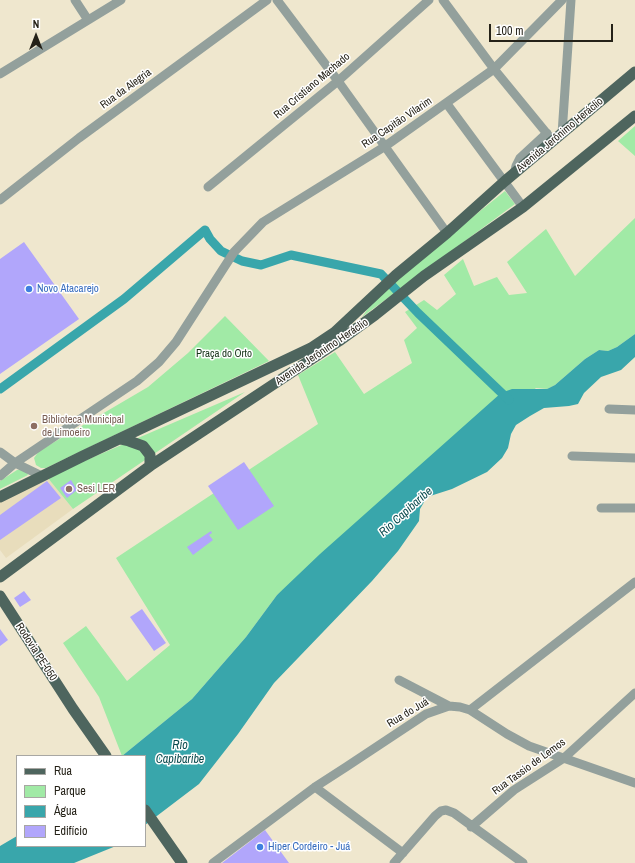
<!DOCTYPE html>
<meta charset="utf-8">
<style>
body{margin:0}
#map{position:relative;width:635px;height:863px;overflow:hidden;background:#efe7ce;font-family:"Archivo Narrow",sans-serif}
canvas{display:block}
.legend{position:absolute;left:16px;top:755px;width:130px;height:92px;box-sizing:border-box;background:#fff;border:1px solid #a8a7a3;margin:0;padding:5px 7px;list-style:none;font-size:12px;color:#252218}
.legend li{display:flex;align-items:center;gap:8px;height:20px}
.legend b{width:20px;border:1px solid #a8a7a3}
.north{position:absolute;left:16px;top:16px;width:40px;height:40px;-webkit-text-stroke:3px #fff;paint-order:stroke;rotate:0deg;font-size:11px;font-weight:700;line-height:16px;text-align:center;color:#252218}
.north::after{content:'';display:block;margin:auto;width:14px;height:18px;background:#252218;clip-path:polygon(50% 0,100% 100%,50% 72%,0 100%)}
.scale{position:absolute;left:489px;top:24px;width:124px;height:18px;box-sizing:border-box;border:2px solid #252218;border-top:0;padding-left:5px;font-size:12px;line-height:14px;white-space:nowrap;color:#252218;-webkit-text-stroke:3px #fff;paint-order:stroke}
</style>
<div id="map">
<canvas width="635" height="863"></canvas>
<ul class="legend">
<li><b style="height:5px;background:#4e655e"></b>Rua</li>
<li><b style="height:11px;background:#a1eaa6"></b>Parque</li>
<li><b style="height:11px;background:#39a6ab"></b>Água</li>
<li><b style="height:11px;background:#b1a6fb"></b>Edifício</li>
</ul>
<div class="north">N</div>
<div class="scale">100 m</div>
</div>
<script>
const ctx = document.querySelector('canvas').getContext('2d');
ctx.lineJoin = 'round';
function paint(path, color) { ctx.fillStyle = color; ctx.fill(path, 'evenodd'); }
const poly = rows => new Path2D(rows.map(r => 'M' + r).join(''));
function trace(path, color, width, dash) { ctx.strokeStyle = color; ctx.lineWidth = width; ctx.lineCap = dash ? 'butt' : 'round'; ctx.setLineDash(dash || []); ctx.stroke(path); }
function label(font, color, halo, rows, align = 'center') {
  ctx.font = font + ' "Archivo Narrow",sans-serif'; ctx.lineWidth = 3; ctx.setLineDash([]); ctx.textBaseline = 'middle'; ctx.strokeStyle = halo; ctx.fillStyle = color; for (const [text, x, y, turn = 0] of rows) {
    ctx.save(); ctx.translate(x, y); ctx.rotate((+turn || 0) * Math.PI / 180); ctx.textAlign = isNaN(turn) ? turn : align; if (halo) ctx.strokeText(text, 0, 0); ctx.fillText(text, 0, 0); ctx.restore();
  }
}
paint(poly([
 [47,477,73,509,6,558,0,550,0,502]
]), '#e8ddbc');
paint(poly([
 [635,126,635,156,618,141],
 [505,191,515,204,362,317,369,307,403,273],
 [635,218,635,334,617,347,608,351,599,350,585,359,555,385,547,389,536,388,277,595,246,637,192,699,122,756,99,697,63,643,86,626,127,681,170,645,116,558,318,424,298,375,335,352,364,394,412,363,404,340,417,328,405,312,424,300,437,310,456,294,444,275,463,259,474,286,497,277,509,295,527,293,507,262,546,229,575,276],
 [225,316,269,361,46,468,41,468,36,465,34,458,39,451,148,387,188,353],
 [245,392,73,509,47,477],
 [22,469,26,471,28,475,0,489,0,481,17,470]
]), '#a1eaa6');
paint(poly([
 [635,334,635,357,621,370,601,377,584,393,578,404,569,406,544,408,530,416,516,425,511,434,508,448,502,458,487,472,452,489,427,497,420,509,419,521,398,551,372,581,274,683,238,734,199,784,145,825,145,756,122,756,192,699,246,637,277,595,320,554,501,393,512,389,547,389,555,385,585,359,599,350,608,351,617,347],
 [17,836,17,846,116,846,74,863,0,863,0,846]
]), '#39a6ab');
trace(poly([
 [0,389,124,299,205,230,210,239,221,251,242,261,261,265,291,255,381,274,418,313,509,400]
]), '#39a6ab', 9);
paint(poly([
 [24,242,79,319,0,374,0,259],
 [244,462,274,506,238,530,208,486],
 [71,480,77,490,67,498,60,488],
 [47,481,61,498,0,540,0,515],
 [211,531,212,533,209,535,213,540,193,555,187,547],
 [24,591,31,600,20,607,14,598],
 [142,609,166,643,154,651,130,617],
 [0,629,8,640,0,646],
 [265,830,289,863,222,863]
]), '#b1a6fb');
trace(poly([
 [75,0,88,20],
 [277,0,338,81,447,233],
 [443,0,494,69,553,141],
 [0,74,121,0],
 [447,104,523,207],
 [562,134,571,0],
 [514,174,516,166,520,158,547,133],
 [208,187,338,81,429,0],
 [0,200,79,138,267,0],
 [609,409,635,410],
 [0,452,15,463,42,476],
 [572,456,635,458],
 [0,476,15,463,137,381,159,362,176,342,234,252,263,222,384,147,494,69,562,0],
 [601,508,635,508],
 [399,680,449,706],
 [470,710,635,582],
 [315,787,403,853],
 [471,827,514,790,564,758,635,693],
 [213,863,315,787,346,767,426,714,449,706,460,707,470,710,507,734,529,746,635,783],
 [394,863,435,816,441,811,446,810,454,813,523,863]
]), '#93a09c', 9);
trace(poly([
 [120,439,129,441,143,446,150,455,150,466],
 [0,497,83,456,311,348,335,332,396,275,447,233,505,181,635,72],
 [0,577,150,466,339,341,375,315,424,276,523,207,635,116],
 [0,596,73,709,106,756],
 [145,810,182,863]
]), '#4e655e', 11);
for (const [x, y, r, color] of [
 [29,289,4,"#3f7fe0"],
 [34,426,4,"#8d6e63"],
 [69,489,4,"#8d6e63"],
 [260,847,4,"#3f7fe0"]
]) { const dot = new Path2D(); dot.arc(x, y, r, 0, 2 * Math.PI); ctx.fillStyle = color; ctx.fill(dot); trace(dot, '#fff', 1.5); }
label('11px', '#252218', '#fff', [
 ["Rua Cristiano Machado",312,86,-40],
 ["Rua da Alegria",126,89,-36],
 ["Rua Capitão Vilarim",397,123,-34],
 ["Avenida Jerônimo Heráclio",560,135,-40],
 ["Avenida Jerônimo Heráclio",322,352,-34],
 ["Rodovia PE-050",36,652,57],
 ["Rua do Juá",408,713,-31],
 ["Rua Tassio de Lemos",529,767,-36]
]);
label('11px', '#366cbe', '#fff', [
 ["Novo Atacarejo",37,289],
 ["Hiper Cordeiro - Juá",268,847]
], 'left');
label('11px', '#133116', '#fff', [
 ["Praça do Orto",224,354]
]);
label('11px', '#785e54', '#fff', [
 ["Biblioteca Municipal",42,420],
 ["de Limoeiro",42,433],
 ["Sesi LER",77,489]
], 'left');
label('italic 12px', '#094a4d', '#fff', [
 ["Rio Capibaribe",406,512,-42],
 ["Rio",180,746],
 ["Capibaribe",180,760]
]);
</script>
